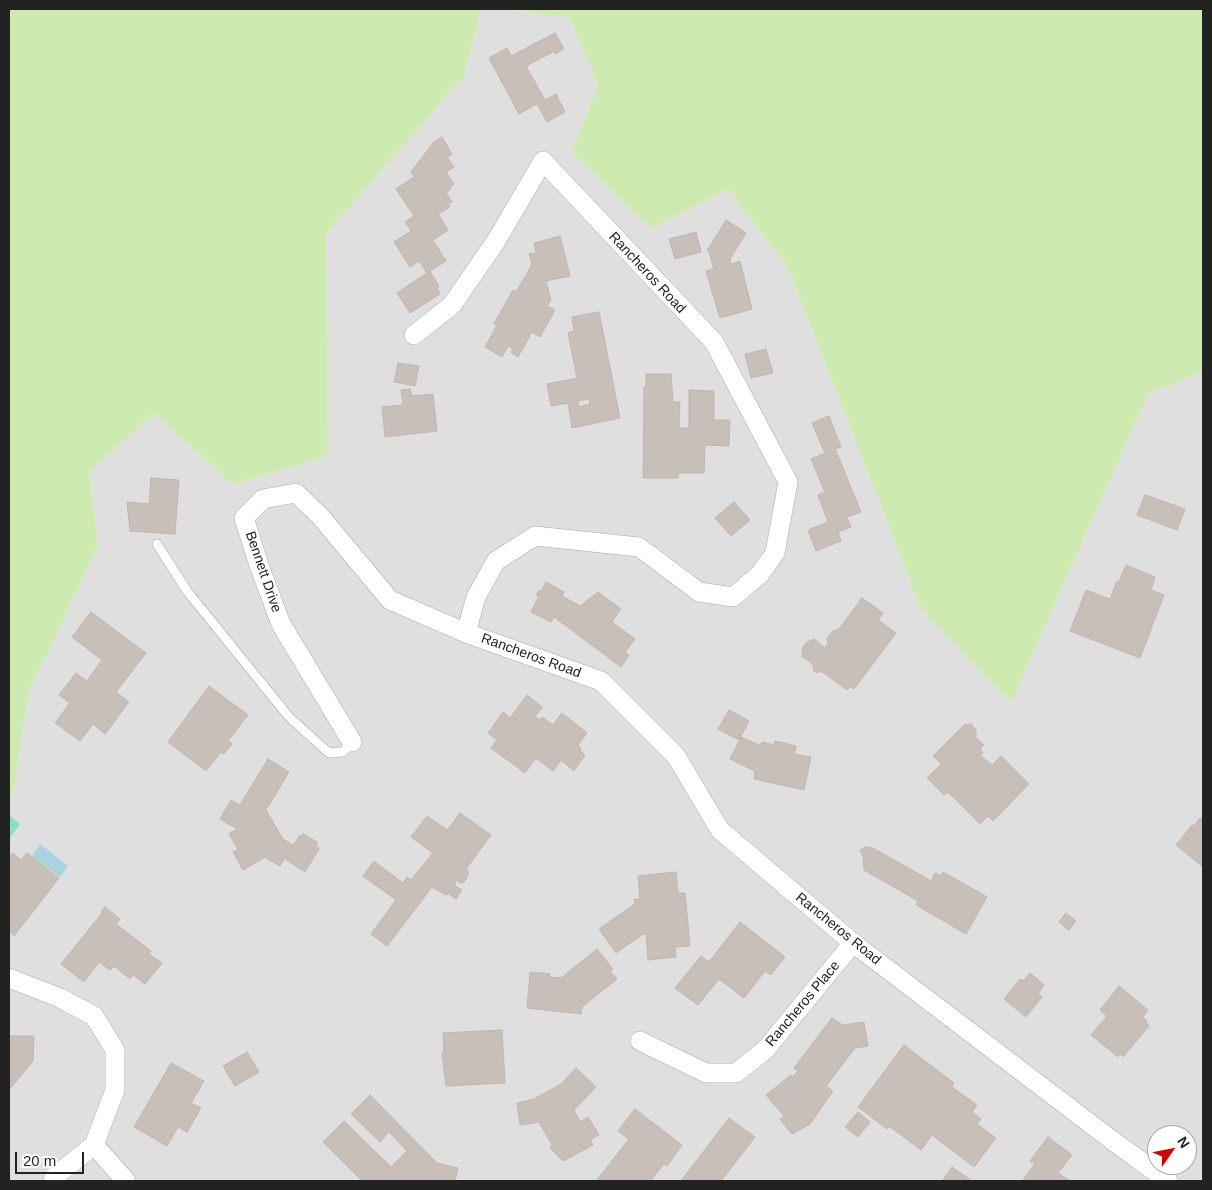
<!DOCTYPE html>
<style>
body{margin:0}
#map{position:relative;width:1212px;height:1190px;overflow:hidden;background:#f2efe9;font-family:Helvetica,sans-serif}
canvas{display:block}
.frame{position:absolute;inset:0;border:10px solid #222;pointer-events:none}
.north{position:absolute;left:1147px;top:1125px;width:50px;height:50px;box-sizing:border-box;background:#fff;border:1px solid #a7a7a7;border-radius:50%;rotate:57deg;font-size:14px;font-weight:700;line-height:20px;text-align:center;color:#222}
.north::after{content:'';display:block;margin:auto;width:18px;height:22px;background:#d40000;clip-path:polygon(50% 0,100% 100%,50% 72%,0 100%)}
.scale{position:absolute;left:15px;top:1152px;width:69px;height:22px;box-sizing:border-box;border:2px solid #222;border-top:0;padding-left:6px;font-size:15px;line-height:18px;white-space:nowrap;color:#222;-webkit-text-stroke:4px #fff;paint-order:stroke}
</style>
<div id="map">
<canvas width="1212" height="1190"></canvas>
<div class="frame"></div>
<div class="north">N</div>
<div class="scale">20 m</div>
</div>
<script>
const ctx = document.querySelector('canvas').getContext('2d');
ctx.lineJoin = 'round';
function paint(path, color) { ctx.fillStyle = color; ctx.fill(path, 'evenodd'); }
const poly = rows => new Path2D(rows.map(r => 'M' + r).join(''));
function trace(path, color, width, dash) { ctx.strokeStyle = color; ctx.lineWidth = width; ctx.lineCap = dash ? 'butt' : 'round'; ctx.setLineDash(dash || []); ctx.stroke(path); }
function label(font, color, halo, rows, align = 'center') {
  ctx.font = font + ' Helvetica,sans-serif'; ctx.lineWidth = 5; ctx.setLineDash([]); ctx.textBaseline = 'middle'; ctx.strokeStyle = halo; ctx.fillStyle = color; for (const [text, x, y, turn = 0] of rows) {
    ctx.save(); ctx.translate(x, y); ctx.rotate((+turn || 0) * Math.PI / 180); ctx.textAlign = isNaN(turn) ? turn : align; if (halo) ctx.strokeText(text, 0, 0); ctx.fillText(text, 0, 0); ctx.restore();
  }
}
paint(poly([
 [481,9,505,9,569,17,598,86,571,151,651,228,728,189,788,268,921,609,1011,702,1148,394,1203,371,1203,1181,9,1181,9,795,13,795,29,691,98,546,89,471,154,413,232,484,328,456,326,234,464,76],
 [1157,1135,1187,1135,1187,1165,1157,1165]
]), '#e0dfdf');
paint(poly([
 [9,9,481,9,464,76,326,234,328,456,232,484,154,413,89,471,98,546,29,691,13,795,9,795],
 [505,9,1203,9,1203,371,1148,394,1011,702,921,609,788,268,728,189,651,228,571,151,598,86,569,17]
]), '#cdebb0');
paint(poly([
 [9,815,20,824,9,839]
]), '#88e0be');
paint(poly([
 [40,844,68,866,60,877,32,856]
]), '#aad3df');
const building = poly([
 [555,33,564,49,555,54,553,52,526,66,545,100,556,94,565,112,547,122,537,104,519,114,489,58,507,48,511,56,555,33],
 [442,137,452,154,447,157,454,167,446,172,454,184,450,187,451,189,446,193,452,202,448,204,450,207,438,214,448,230,433,240,446,261,430,271,439,286,437,288,440,294,410,313,397,293,427,273,419,261,410,267,394,242,411,231,405,222,414,216,396,189,414,177,411,172,433,143,442,137],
 [726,220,746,233,730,259,731,264,740,261,752,309,720,318,706,271,714,269,709,252,707,251,726,220],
 [696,232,701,252,675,259,669,239,696,232],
 [560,236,570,276,546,281,551,300,547,306,555,310,540,337,532,332,518,357,511,352,513,349,508,346,502,357,485,347,497,325,494,324,513,290,516,292,530,268,532,263,529,254,536,253,534,243,560,236],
 [599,312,620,418,572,428,568,403,551,406,547,384,577,378,568,333,574,331,572,317,599,312],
 [589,399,590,404,579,407,578,401,589,399],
 [766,349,773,373,751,378,745,354,766,349],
 [398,363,419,366,415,386,394,382,398,363],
 [646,374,671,374,673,402,680,402,679,428,689,428,689,390,714,391,714,420,730,420,729,446,705,445,704,473,679,473,678,478,643,478,644,387,646,386,646,374],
 [410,389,412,396,433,394,437,431,385,437,382,407,403,405,401,390,410,389],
 [829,416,841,447,835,449,861,512,847,517,851,527,838,532,841,541,816,551,808,530,828,522,818,495,825,492,811,459,825,453,812,423,829,416],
 [151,478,179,480,175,534,130,531,127,502,149,504,151,478],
 [1145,495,1185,509,1177,530,1137,515,1145,495],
 [734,502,750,520,731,536,715,518,734,502],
 [1126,565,1155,577,1151,590,1164,595,1140,658,1070,631,1086,590,1110,599,1117,581,1119,582,1126,565],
 [546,582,564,592,562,596,580,606,598,592,621,609,612,622,635,639,625,652,629,655,621,667,554,617,551,622,531,612,539,596,536,595,539,590,541,592,546,582],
 [862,598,883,613,878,620,896,633,854,689,850,686,847,690,821,671,817,673,813,670,813,664,801,656,803,654,802,649,806,643,814,639,825,648,828,644,827,638,833,631,839,629,862,598],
 [91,612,146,653,116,692,129,702,105,734,93,724,80,741,55,723,70,703,59,695,76,673,87,681,102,660,72,637,91,612],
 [209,686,248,715,228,741,232,744,224,754,221,752,206,771,168,742,209,686],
 [527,695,542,707,535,717,540,720,542,717,553,725,562,713,587,733,578,745,581,748,580,750,585,755,574,771,561,760,553,771,536,758,525,773,491,748,497,740,488,733,503,712,510,718,527,695],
 [729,710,749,721,739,740,718,729,729,710],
 [971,724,976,730,976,738,984,745,980,749,983,753,980,755,992,765,1001,756,1029,784,993,821,988,816,980,824,950,794,947,792,944,795,927,778,941,764,933,756,964,725,971,724],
 [741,737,761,746,762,742,774,745,775,741,796,746,794,754,811,757,804,790,754,779,755,771,730,759,741,737],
 [268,759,289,772,266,810,283,839,293,845,280,866,265,857,243,870,233,852,238,849,229,834,237,829,220,819,231,800,240,805,268,759],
 [460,813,491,835,466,869,468,871,468,876,464,882,460,883,457,880,454,885,462,890,456,899,448,893,446,895,432,887,387,946,371,934,396,900,363,876,374,861,403,883,407,877,411,880,433,853,411,837,427,816,447,830,460,813],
 [1203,817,1203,867,1176,845,1192,825,1194,826,1200,818,1202,819,1203,817],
 [303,834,317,842,316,845,319,849,305,872,285,859,300,835,301,836,303,834],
 [865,847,873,848,931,881,935,873,941,876,943,872,987,897,966,934,916,905,918,901,864,870,863,856,860,850,865,847],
 [13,853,21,860,27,853,59,878,14,936,9,931,9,858,13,853],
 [676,872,678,893,685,893,690,946,675,947,676,957,648,960,646,934,643,934,616,953,599,929,635,904,634,899,640,899,638,876,676,872],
 [105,907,120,919,116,924,151,951,149,954,162,963,145,984,133,975,130,979,114,966,110,970,99,962,84,982,61,964,102,913,101,912,105,907],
 [1066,913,1076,921,1069,930,1059,922,1066,913],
 [740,922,785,957,771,975,765,971,744,998,719,979,698,1005,675,988,701,956,709,962,740,922],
 [597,949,613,969,610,971,617,979,582,1007,581,1014,527,1008,530,972,550,974,549,977,561,978,597,949],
 [1030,973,1044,985,1038,994,1042,997,1026,1017,1004,999,1020,979,1023,981,1030,973],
 [1119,986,1148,1010,1143,1017,1147,1021,1146,1023,1149,1026,1123,1057,1120,1054,1118,1057,1091,1035,1107,1016,1100,1010,1119,986],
 [832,1018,843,1025,864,1022,868,1046,855,1048,826,1086,833,1091,810,1124,792,1134,780,1119,784,1116,766,1095,791,1075,793,1077,798,1071,794,1068,832,1018],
 [502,1030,505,1083,446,1086,442,1052,444,1052,443,1033,502,1030],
 [9,1036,34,1036,33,1061,9,1090,9,1036],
 [904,1045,954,1083,952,1087,977,1105,972,1112,981,1119,977,1124,996,1138,974,1167,932,1135,921,1150,889,1126,887,1129,858,1107,904,1045],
 [247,1052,259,1072,235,1086,223,1066,247,1052],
 [171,1063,204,1081,191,1103,201,1108,187,1132,178,1127,167,1146,134,1127,171,1063],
 [576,1068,596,1087,574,1110,580,1122,588,1117,599,1135,590,1140,593,1145,563,1161,550,1148,552,1145,539,1122,520,1125,517,1103,534,1099,561,1084,576,1068],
 [370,1095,437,1163,458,1168,455,1181,362,1181,323,1142,344,1121,391,1167,407,1151,389,1132,380,1142,351,1114,370,1095],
 [635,1109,682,1145,667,1166,664,1164,650,1181,599,1181,597,1180,629,1139,618,1131,635,1109],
 [858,1112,870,1122,858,1137,845,1127,858,1112],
 [729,1118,755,1137,721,1181,681,1181,729,1118],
 [1048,1137,1072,1155,1058,1173,1070,1181,1022,1181,1035,1164,1030,1161,1048,1137],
 [952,1167,972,1181,942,1181,952,1167]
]);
paint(building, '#c7bfb8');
trace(building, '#c4b6ab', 1);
const lane = poly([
 [157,544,187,591,289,717,329,753,343,752,352,742]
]);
const street = poly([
 [414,335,452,305,496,241,543,161,714,342,788,482,775,553,760,574,733,597,699,592,639,547,535,536,496,561,476,597,466,633],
 [352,742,281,624,260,568,244,518,263,499,296,493,320,516,390,600,466,633,601,681,676,756,720,830,853,943,1113,1141,1168,1181],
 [9,978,60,998,94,1016,115,1050,115,1090,94,1145],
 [640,1041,706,1073,736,1073,766,1049,853,943],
 [53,1181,54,1177,94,1145,126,1181]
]);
trace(lane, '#a9a9a9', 10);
trace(street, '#a9a9a9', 20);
trace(lane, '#fff', 9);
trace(street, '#fff', 19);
label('14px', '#222', '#fff', [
 ["Rancheros Road",647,273,47],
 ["Bennett Drive",263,572,71],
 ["Rancheros Road",531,656,20],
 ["Rancheros Road",838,929,39],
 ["Rancheros Place",803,1004,-50]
]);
</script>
